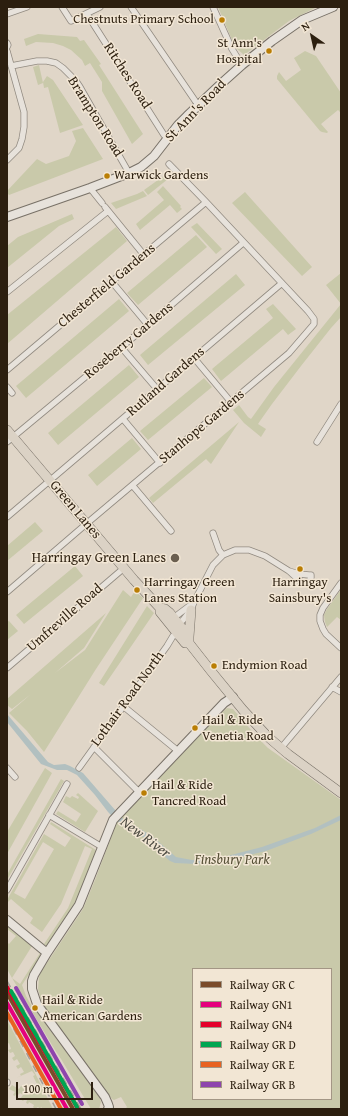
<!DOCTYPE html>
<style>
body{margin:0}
#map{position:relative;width:348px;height:1116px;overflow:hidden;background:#e0d6c8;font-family:"Gentium Book Plus",serif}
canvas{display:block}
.frame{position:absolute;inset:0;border:8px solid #2c1f0f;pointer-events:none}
.legend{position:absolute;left:192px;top:968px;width:140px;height:132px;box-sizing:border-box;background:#f2e6d4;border:1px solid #a39685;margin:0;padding:5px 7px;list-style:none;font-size:12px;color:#2c1f0f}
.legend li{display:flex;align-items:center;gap:8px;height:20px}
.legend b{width:20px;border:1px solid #a39685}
.north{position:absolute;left:292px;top:16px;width:40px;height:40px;-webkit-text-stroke:3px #f2e6d4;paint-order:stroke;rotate:326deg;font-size:11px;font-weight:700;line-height:16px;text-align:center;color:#2c1f0f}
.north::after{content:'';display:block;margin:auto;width:14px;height:18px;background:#2c1f0f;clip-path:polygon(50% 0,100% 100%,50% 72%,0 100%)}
.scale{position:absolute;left:16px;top:1082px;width:77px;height:18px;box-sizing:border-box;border:2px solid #2c1f0f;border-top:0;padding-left:5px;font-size:12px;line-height:14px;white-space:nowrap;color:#2c1f0f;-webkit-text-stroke:3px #f2e6d4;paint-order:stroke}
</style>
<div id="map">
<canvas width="348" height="1116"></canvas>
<div class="frame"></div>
<ul class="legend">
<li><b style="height:5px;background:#7a4b2a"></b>Railway GR C</li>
<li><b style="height:5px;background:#e5007d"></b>Railway GN1</li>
<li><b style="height:5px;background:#e4002b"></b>Railway GN4</li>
<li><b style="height:5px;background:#00a651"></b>Railway GR D</li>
<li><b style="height:5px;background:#e86221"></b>Railway GR E</li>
<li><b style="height:5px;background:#8e44ad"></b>Railway GR B</li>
</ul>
<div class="north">N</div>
<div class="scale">100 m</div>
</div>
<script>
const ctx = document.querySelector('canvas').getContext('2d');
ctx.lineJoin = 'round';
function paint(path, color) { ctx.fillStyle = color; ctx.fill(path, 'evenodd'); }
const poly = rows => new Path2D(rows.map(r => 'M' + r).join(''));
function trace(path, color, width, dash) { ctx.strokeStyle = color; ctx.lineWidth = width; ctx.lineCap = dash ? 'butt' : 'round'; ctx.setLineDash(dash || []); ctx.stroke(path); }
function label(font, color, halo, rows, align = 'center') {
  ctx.font = font + ' "Gentium Book Plus",serif'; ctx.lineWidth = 3; ctx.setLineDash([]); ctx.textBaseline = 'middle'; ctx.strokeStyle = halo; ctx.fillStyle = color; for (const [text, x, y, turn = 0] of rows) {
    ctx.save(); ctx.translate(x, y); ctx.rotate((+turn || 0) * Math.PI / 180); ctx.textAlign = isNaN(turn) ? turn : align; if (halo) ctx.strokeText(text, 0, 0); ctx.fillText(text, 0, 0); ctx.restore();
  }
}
paint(poly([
 [218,7,317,7,289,21,244,55,235,47],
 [38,34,77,37,80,41,84,40,101,64,99,65,143,134,132,144,102,91,102,82,90,63,85,66,82,60,71,50,63,46,53,43,36,42,26,46,24,39],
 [305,51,316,56,341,93,341,113,338,110,321,124,328,132,327,133,322,132,320,131,277,79,277,76,279,72,286,81,301,70,294,58],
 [39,65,43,83,38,85,33,67],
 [47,76,53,80,83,125,60,133,48,87,44,88,43,82],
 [83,128,103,159,9,195,7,193,7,191,37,159,46,164,69,156,76,141,72,131],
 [165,175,168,179,148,195,144,190],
 [163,186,181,206,180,207,182,209,177,213,170,205,140,230,136,224,164,200,157,192],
 [143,191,147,196,116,209,111,203,137,194],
 [245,192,312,267,302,276,232,203],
 [72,214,74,219,59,226,7,268,7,246,18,237],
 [197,223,222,249,216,254,191,227],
 [116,227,127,241,7,344,7,315],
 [196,235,207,247,138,305,127,293],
 [341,273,341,317,331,328,301,366,272,404,260,421,258,424,266,429,261,437,244,423,233,410,239,405,248,417,251,419,274,387,341,304,326,285],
 [236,274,245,285,148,365,140,355],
 [119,299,129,311,26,398,16,386],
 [273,304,296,329,288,335,283,329,221,381,212,369,273,318,266,309],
 [129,365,139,377,58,445,48,433],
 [204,378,212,387,148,440,140,431],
 [239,422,211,464,206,459,153,503,149,498],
 [132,438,141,449,97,486,88,475],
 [35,522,43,531,7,561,7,546],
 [75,566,83,576,24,624,16,615],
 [123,590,131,597,135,591,143,598,96,669,44,752,27,731,9,713,31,694,12,709,7,705,7,699,106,613,84,648,55,673,85,650],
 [340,591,341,591,341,620,337,617,327,627,325,622,324,615,327,609],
 [147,606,154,613,104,686,99,683],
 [9,621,18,631,7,640,7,622],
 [227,708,233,709,257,737,268,748,341,800,341,1109,125,1109,127,1107,121,1097,114,1100,112,1099,106,1091,45,1007,41,1000,38,989,39,977,41,972,83,909,95,880,117,822,219,715],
 [193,969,331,969,331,1099,193,1099],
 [45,768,52,773,7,854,7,832],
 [61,779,64,781,7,880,7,875,9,871],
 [78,793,98,811,85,832,56,814,58,811,76,822,81,814,63,802,66,796,70,798,72,796,78,799,79,797,76,795],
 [51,822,96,850,77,899,71,910,47,947,44,944,68,908,92,849,85,846,61,904,42,932,30,923,33,918,11,899,7,903,7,900,44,834,65,847,71,838,50,824],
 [43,842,54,849,25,899,14,893],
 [7,926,32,946,12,978,20,984,40,953,41,956,22,985,26,996,30,1003,100,1098,101,1102,99,1109,91,1109,61,1059,55,1050,34,1015,12,978,7,969,7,942,9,944,16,936,7,929],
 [7,1020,34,1071,53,1109,43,1109,41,1107,40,1109,38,1107,35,1109,33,1107,34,1105,29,1102,28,1104,26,1103,27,1100,25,1099,23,1101,20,1099,23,1095,20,1093,18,1095,16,1094,15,1096,13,1095,15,1092,9,1089,12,1085,19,1089,21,1086,27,1090,28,1089,30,1090,38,1086,33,1076,35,1075,32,1071,16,1078,21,1076,20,1074,24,1072,21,1067,18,1069,16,1066,20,1064,17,1059,14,1061,12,1058,15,1056,13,1052,10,1053,8,1050,11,1049,9,1043,7,1044]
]), '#c9c9aa');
paint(poly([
 [7,714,48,762,54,765,65,764,70,766,83,773,122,818,152,836,176,857,192,860,227,856,262,847,315,828,341,815,341,820,311,834,266,851,215,863,196,864,175,863,170,861,163,855,152,843,147,839,134,833,120,824,108,812,95,795,77,775,67,770,57,770,41,764,7,722]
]), '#b2c0c0');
const street = poly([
 [62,7,71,21,100,7],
 [131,7,198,105],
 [213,7,232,49,242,65],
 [7,14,27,7],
 [87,14,164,135,168,138],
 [7,43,8,45,7,47],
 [7,51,24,112,24,127,22,139,19,148,7,160],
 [11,66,37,61,47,61,56,63,63,68,76,81,80,87,129,173],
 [90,188,102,203],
 [105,207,144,255],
 [112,282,148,325],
 [7,292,108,211],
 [121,347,157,389],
 [194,358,231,402],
 [7,370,206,202],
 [7,387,12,393],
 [123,419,160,463],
 [7,442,148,325,243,243],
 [317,442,341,404],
 [133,486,171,531],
 [7,517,282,283],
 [213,533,219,550,223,555],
 [341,583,323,608,320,615,320,621,323,629,326,634,341,648],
 [7,592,92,519,289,353,314,324,314,319,308,311,206,202,169,164],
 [172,619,192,604],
 [176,625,183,620,191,610,194,602,213,565,223,555,235,550,249,550,265,556,289,571,302,583,305,583,309,581,311,578,311,575,309,575,299,574,289,571],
 [7,668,124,568],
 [332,687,341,692],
 [123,706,178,751],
 [94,747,139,792],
 [281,748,341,677],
 [7,768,15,777],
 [79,768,167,646,173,636,179,635],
 [49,815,102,847],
 [7,890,67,784],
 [7,1082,7,1083]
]);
const secondary = poly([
 [7,217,90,188,129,173,141,167,154,156,178,125,187,116,223,82,242,65,272,41,302,20,333,7],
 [7,920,47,953],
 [108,1109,109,1107,108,1104,105,1097,37,1004,32,989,32,981,34,975,47,953,79,905,113,820,224,703,233,697]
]);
const primary = poly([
 [7,430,134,580,160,608,160,612,185,643,189,643],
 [160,608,165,609,170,613,189,637,189,643,211,671,243,710,268,737,288,754,341,793],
 [189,637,191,610]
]);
trace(street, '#918a80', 7);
trace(secondary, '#787167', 10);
trace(primary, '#787167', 10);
trace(street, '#e7e2db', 5.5);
trace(secondary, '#e7e2db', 8);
trace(primary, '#dbd2c5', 9);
trace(poly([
 [7,981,81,1109],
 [7,1016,56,1109]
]), '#a49f98', 1.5, [7, 7]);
trace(poly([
 [7,993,73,1109]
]), '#7a4b2a', 4);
trace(poly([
 [7,1003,67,1109]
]), '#e5007d', 4);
trace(poly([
 [7,987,78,1109]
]), '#e4002b', 4);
trace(poly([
 [11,991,77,1107]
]), '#00a651', 4);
trace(poly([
 [7,1013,61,1109]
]), '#e86221', 4);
trace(poly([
 [16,988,82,1104]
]), '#8e44ad', 4);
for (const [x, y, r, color] of [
 [222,20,3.5,"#ba7e04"],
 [269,51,3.5,"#ba7e04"],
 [107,176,3.5,"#ba7e04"],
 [175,558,5,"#6b5f50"],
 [300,569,3.5,"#ba7e04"],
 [137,590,3.5,"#ba7e04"],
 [214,666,3.5,"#ba7e04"],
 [195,728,3.5,"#ba7e04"],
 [144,793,3.5,"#ba7e04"],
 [35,1008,3.5,"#ba7e04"]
]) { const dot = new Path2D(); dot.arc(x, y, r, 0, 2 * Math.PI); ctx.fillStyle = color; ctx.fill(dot); trace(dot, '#f2e6d4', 1.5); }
label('13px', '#2c1f0f', '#f2e6d4', [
 ["Chestnuts Primary School",214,20,"right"],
 ["St Ann's",262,44,"right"],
 ["Hospital",262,60,"right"],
 ["Warwick Gardens",114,176],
 ["Harringay Green",144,583],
 ["Lanes Station",144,599],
 ["Harringay",300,583,"center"],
 ["Sainsbury's",300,599,"center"],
 ["Endymion Road",222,666],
 ["Hail & Ride",202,721],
 ["Venetia Road",202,737],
 ["Hail & Ride",152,786],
 ["Tancred Road",152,802],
 ["Hail & Ride",42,1001],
 ["American Gardens",42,1017]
], 'left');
label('14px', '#2c1f0f', '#f2e6d4', [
 ["Ritches Road",127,76,57],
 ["St Ann's Road",196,111,-46],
 ["Brampton Road",95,117,58],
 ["Chesterfield Gardens",107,286,-40],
 ["Roseberry Gardens",129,341,-40],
 ["Rutland Gardens",166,382,-41],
 ["Stanhope Gardens",202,427,-40],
 ["Green Lanes",75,510,50],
 ["Umfreville Road",65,618,-41],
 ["Lothair Road North",128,699,-54]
]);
label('14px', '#2c1f0f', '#f2e6d4', [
 ["Harringay Green Lanes",166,558]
], 'right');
label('italic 14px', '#554f36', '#f2e6d4', [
 ["Finsbury Park",232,860]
]);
label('italic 15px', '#4e4c43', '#f2e6d4', [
 ["New River",145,838,37]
]);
</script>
